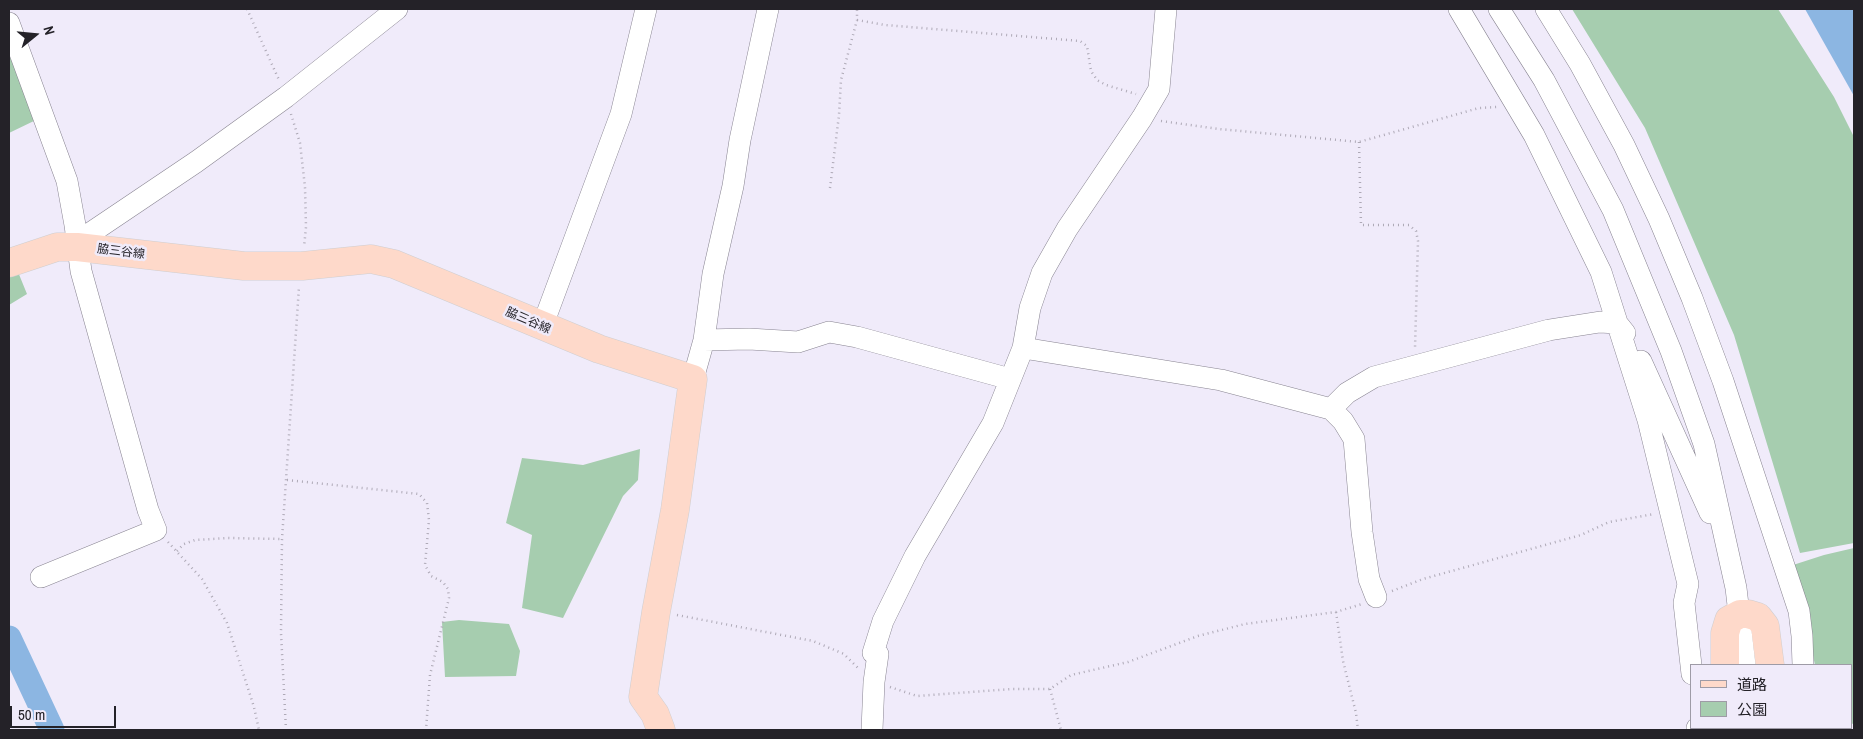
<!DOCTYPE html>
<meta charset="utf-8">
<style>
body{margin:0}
#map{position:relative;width:1863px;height:739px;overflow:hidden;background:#f0ebfa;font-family:"Archivo Narrow","Noto Sans JP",sans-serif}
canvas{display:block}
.frame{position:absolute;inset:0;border:10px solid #242228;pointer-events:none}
.legend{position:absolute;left:1690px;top:664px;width:162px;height:65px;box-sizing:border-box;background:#f0ebfa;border:1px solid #9e9ba6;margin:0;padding:6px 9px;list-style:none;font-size:15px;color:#242228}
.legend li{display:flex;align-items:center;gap:10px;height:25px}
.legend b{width:25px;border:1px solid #9e9ba6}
.north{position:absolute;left:10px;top:10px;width:50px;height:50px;-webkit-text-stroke:4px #f0ebfa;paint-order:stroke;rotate:73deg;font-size:14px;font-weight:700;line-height:20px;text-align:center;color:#242228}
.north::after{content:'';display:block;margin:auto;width:18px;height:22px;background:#242228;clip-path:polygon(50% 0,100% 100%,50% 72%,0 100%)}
.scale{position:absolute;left:10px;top:706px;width:106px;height:22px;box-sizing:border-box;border:2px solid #242228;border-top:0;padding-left:6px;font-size:15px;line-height:18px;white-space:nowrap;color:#242228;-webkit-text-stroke:4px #f0ebfa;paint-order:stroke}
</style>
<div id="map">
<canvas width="1863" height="739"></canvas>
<div class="frame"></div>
<ul class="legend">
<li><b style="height:6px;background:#fed9ca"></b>道路</li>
<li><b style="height:14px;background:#a6cdaf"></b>公園</li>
</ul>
<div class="north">N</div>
<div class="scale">50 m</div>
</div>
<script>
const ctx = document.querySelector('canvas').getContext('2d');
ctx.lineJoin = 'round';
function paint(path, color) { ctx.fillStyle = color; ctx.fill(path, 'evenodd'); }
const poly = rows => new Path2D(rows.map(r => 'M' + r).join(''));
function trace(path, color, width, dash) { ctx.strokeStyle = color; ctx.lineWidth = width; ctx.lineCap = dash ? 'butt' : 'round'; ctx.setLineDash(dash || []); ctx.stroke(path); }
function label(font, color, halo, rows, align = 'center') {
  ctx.font = font + ' "Archivo Narrow","Noto Sans JP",sans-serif'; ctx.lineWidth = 5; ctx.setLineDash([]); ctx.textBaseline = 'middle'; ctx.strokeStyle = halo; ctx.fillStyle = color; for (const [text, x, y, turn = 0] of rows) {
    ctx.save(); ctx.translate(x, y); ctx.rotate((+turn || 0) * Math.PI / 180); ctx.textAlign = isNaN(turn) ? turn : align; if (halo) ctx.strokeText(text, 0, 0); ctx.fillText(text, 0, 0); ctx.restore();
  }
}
paint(poly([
 [1572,9,1778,9,1834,97,1854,137,1854,543,1800,553,1734,335,1645,128],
 [9,35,38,119,9,133],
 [16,267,27,294,9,305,9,269],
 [640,449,638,480,623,496,563,618,522,608,532,535,506,523,522,458,583,465],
 [1854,548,1854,723,1852,724,1852,665,1815,665,1793,565,1824,555],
 [459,620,509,624,520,651,516,676,445,677,442,622]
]), '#a6cdaf');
paint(poly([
 [1805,9,1854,9,1854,96]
]), '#8cb6e2');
trace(poly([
 [9,638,52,730]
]), '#8cb6e2', 25);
const minor = poly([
 [1459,9,1534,135,1601,272,1648,420,1688,584,1684,603,1692,674],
 [1499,9,1544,80,1613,210,1671,351,1704,444,1736,588,1745,665],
 [1546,9,1580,64,1624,145,1659,219,1692,298,1723,381,1799,611,1802,636,1803,665],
 [9,23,67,181,75,225,81,271,148,510,156,530,41,577],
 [77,247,92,232,196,162,286,97,397,9],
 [542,327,621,114,646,9],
 [704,340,749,339,798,342,829,332,857,337,1010,379],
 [1023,348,1221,380,1331,409,1343,421,1354,439,1362,532,1369,579,1376,597],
 [1641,361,1710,513],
 [693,379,704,340,713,274,733,186,740,140,768,9],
 [1331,409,1347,393,1374,377,1549,330,1600,322,1617,323,1625,333],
 [1697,728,1698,730],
 [1751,728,1751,730],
 [1804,728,1804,730],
 [872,730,874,682,878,654,873,653,883,621,915,556,993,423,1023,348,1030,308,1042,273,1067,229,1142,118,1159,89,1166,9]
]);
const major = poly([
 [9,263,57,247,77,247,244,266,302,266,371,259,394,264,599,349,693,379,675,510,656,612,643,697,655,714,661,730],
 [1725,665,1725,633,1729,620,1740,614,1748,614,1758,617,1765,626,1770,665],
 [1778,728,1778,730],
 [1724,730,1724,728]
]);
trace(minor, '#888491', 22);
trace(major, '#cfced0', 29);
trace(poly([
 [247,9,279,80],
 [857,20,885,25,1080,41,1087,46,1091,71,1097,80,1106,85,1136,94],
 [291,114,300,143,305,187,306,227,304,247],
 [1161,121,1219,129,1359,142,1479,108,1497,107],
 [1359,142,1361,225,1409,225,1416,231,1418,241,1415,348],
 [830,188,839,115,841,80,857,20,857,9],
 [287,480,419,494,427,503,429,520,425,565,431,576,443,582,448,589,449,598,430,675,426,730],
 [168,542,202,579,227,623,254,707,259,730],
 [177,551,184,544,195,540,228,538,282,539],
 [1392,591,1423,579,1581,535,1609,522,1654,514],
 [1336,612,1343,661,1356,713,1358,730],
 [677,615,813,641,844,654,858,668],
 [890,687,917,696,1012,689,1050,689,1071,675,1128,662,1198,636,1245,624,1336,612,1362,604],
 [1050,689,1061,730],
 [286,730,281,633,282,539,299,287]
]), '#aea9b6', 2.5, [1, 4]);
trace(minor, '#fff', 21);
trace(major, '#fed9ca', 28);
label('12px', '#242228', '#f0ebfa', [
 ["脇三谷線",121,252,7],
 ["脇三谷線",528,321,23]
]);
</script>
